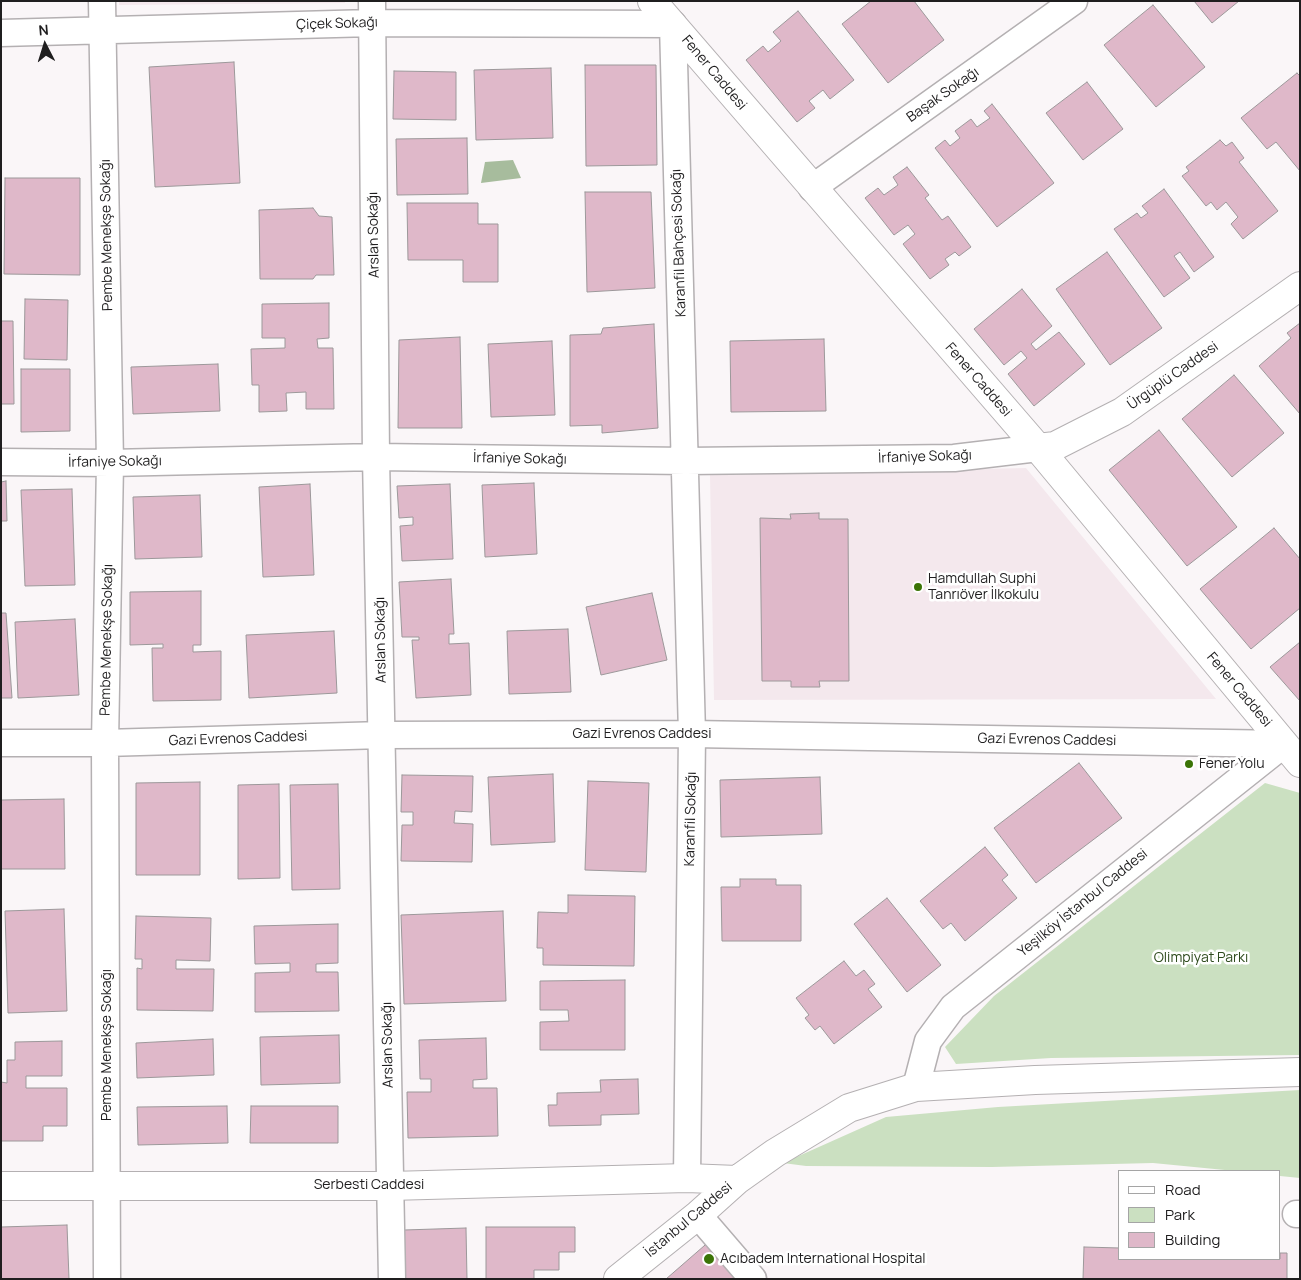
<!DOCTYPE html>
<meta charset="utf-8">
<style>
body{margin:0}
#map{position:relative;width:1301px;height:1280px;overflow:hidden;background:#faf6f8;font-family:Manrope,sans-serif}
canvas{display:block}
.frame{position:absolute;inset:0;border:2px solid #1f1e1f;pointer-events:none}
.legend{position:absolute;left:1118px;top:1170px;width:162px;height:90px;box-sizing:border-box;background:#fff;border:1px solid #a5a5a5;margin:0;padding:6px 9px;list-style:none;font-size:15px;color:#1f1e1f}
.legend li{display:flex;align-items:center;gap:10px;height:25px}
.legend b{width:25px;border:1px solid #a5a5a5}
.north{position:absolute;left:20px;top:20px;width:50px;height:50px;-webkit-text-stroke:4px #fff;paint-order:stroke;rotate:355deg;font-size:14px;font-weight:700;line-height:20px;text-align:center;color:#1f1e1f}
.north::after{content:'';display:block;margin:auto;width:18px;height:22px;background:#1f1e1f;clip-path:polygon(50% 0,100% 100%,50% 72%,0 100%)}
</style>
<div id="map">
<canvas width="1301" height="1280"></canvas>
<div class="frame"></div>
<ul class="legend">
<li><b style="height:6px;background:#fff"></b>Road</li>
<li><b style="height:14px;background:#cbe0c1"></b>Park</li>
<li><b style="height:14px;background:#dfb8c9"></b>Building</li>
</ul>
<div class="north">N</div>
</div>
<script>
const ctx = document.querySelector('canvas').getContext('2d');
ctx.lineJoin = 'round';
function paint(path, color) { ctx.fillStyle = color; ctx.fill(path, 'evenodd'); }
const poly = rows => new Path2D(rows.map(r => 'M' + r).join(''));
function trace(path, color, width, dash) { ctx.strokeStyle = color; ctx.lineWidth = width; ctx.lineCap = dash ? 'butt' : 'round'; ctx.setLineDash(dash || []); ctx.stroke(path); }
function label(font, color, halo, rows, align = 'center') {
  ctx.font = font + ' Manrope,sans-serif'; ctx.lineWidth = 5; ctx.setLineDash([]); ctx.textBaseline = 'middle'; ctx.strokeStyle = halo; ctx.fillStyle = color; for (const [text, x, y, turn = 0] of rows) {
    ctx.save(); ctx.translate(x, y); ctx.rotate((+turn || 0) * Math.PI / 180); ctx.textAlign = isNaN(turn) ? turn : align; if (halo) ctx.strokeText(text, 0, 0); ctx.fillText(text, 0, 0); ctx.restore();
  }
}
paint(poly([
 [119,1,345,1,345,3,119,5],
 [1026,468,1216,699,714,700,710,475]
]), '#f4e8ed');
paint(poly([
 [1265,783,1300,793,1300,1055,1051,1058,956,1064,945,1047,994,996],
 [1300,1090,1300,1178,1280,1176,1280,1171,1235,1171,1153,1163,992,1167,806,1166,783,1163,886,1117,998,1107]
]), '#cbe0c1');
paint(poly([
 [513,160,521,178,481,183,485,162]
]), '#a7bc9d');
const building = poly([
 [871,1,914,1,944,40,888,83,842,24,871,1],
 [1194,1,1239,1,1212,23,1194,1],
 [1153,5,1205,67,1156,107,1104,45,1153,5],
 [798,11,854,80,830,99,823,90,809,101,815,108,797,122,746,60,763,46,768,52,781,41,773,32,798,11],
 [234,62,240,183,155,187,149,67,234,62],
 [585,65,656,65,657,165,586,166,585,65],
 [551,68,553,138,476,140,474,70,551,68],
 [394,71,456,72,456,120,393,119,394,71],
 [1297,73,1300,76,1300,171,1276,142,1267,149,1241,118,1297,73],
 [1087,82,1123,129,1083,160,1046,113,1087,82],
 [992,104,1054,183,997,227,935,148,945,140,950,146,960,138,955,131,971,119,977,127,990,118,984,111,992,104],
 [467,138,468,194,397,195,396,139,467,138],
 [1220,140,1226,146,1232,142,1244,158,1239,162,1278,211,1243,239,1231,224,1238,217,1226,202,1217,210,1211,202,1206,206,1182,176,1189,171,1186,167,1220,140],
 [907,167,929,195,925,198,942,220,948,216,971,247,959,256,955,252,945,259,949,265,930,279,903,244,915,234,908,225,894,235,865,198,878,188,884,195,898,185,893,177,907,167],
 [5,178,80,178,80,275,4,274,5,178],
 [1164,189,1214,257,1194,272,1180,252,1174,256,1190,278,1164,297,1114,229,1137,213,1141,218,1148,213,1142,206,1164,189],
 [585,192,651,192,655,288,587,292,585,192],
 [407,203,478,203,478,224,498,224,498,282,463,282,463,260,408,260,407,203],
 [313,208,319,216,332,217,334,275,316,275,313,279,260,279,259,210,313,208],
 [1107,252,1162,328,1110,365,1056,289,1107,252],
 [1022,289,1052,326,1031,344,1036,350,1059,332,1085,364,1034,406,1008,374,1027,358,1021,351,1004,365,974,329,1022,289],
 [25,299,68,300,67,360,24,359,25,299],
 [329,303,329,338,317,339,318,348,333,348,334,409,306,409,306,392,286,393,287,411,259,412,259,385,252,385,251,349,285,348,285,338,262,338,262,304,329,303],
 [1,321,13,321,14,404,1,404,1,321],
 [1300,323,1300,414,1259,366,1291,338,1287,333,1300,323],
 [654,324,658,428,602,433,602,425,570,426,570,335,601,334,603,328,654,324],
 [460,337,462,428,398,428,399,340,460,337],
 [824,339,826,411,731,412,730,341,824,339],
 [552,341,555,415,491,417,488,344,552,341],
 [218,364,220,411,133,414,131,367,218,364],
 [21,369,70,369,70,431,21,432,21,369],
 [1234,375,1284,433,1232,477,1182,419,1234,375],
 [1159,430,1237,527,1187,566,1109,470,1159,430],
 [6,481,7,521,1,521,1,482,6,481],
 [534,483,537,554,485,557,482,485,534,483],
 [310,484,314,575,263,577,259,487,310,484],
 [450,484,453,559,402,561,400,526,413,525,413,517,399,518,397,486,450,484],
 [72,489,75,585,25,586,21,490,72,489],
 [200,495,202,557,135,559,133,497,200,495],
 [819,513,819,519,848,519,849,681,819,681,820,687,791,687,791,681,762,681,760,518,791,519,790,514,819,513],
 [1274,528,1300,559,1300,608,1251,649,1200,589,1274,528],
 [451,579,454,634,449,634,449,644,469,643,471,695,416,698,412,640,419,640,419,637,402,637,399,582,451,579],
 [201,591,201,645,193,645,193,652,221,651,221,700,153,701,152,648,163,648,163,644,130,645,130,592,201,591],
 [652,593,667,660,601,675,586,607,652,593],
 [1,613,6,613,12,698,1,698,1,613],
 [75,619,79,695,18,698,15,622,75,619],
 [568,629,571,692,509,694,507,631,568,629],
 [334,631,337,693,249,698,246,635,334,631],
 [1300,642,1300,701,1270,667,1300,642],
 [1079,763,1122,818,1036,883,994,828,1079,763],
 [553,774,555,842,491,845,488,777,553,774],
 [402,775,473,776,472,812,455,811,454,823,473,824,472,862,401,861,402,825,413,825,413,812,401,812,402,775],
 [820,777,822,834,721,837,720,780,820,777],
 [588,781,649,783,646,872,585,870,588,781],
 [200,782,200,875,136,875,136,783,200,782],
 [279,784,280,878,238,879,238,785,279,784],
 [338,784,340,889,292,890,290,785,338,784],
 [64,799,65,869,1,869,1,800,64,799],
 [985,847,1008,875,1002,880,1017,898,965,941,951,923,943,929,920,901,985,847],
 [740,879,776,879,776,885,801,885,801,941,722,941,721,887,740,887,740,879],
 [568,895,635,896,634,966,543,965,543,948,537,948,538,912,568,913,568,895],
 [887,898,941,965,907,992,854,924,887,898],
 [64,909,67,1011,8,1013,5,911,64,909],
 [503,911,506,1001,404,1004,401,915,503,911],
 [136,916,211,918,210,961,176,960,176,969,214,969,213,1011,137,1010,137,968,142,969,142,959,135,959,136,916],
 [338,924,338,963,316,964,316,972,338,972,339,1011,255,1012,255,973,290,972,290,963,255,964,254,926,338,924],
 [844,961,856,976,864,970,875,984,868,989,882,1007,834,1044,820,1026,815,1030,805,1018,809,1015,796,998,844,961],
 [625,980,625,1050,540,1050,540,1022,569,1021,568,1010,540,1010,540,981,625,980],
 [339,1035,340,1083,261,1085,260,1037,339,1035],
 [486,1038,487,1079,473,1080,473,1088,497,1088,498,1136,408,1138,407,1092,431,1092,431,1079,420,1079,419,1040,486,1038],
 [213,1039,214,1075,137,1078,136,1043,213,1039],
 [62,1041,62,1076,26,1076,26,1088,67,1088,67,1126,43,1126,43,1141,1,1141,1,1082,7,1083,7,1060,15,1060,15,1042,62,1041],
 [638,1079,639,1114,601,1115,601,1125,549,1126,548,1105,557,1105,557,1093,601,1092,600,1080,638,1079],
 [227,1106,228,1143,138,1145,137,1107,227,1106],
 [251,1106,338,1106,338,1143,250,1143,251,1106],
 [67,1225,69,1279,1,1279,1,1227,67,1225],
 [486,1227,575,1227,575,1252,559,1252,559,1270,534,1270,534,1279,486,1279,486,1227],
 [466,1228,467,1279,405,1279,404,1230,466,1228],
 [712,1239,745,1279,666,1279,712,1239],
 [1084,1247,1120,1248,1120,1259,1280,1259,1280,1253,1287,1253,1287,1279,1083,1279,1084,1247]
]);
paint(building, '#dfb8c9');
trace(building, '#9c989a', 1);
const street = poly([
 [102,1,110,463,105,743,107,1279],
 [372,1,376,457,392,1279],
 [1,33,372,23,673,24,692,734,687,1178],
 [812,188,1074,1],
 [1,462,110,463,376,457,686,461,954,458,1038,448],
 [1,743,105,743,383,735,692,734,1284,744],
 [916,1087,928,1041,953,1007,1284,744],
 [1296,1214,1300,1214],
 [698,1215,753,1279]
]);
const secondary = poly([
 [652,1,1038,448,1300,763],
 [1038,448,1055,446,1122,412,1300,286],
 [1,1186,390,1186,687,1178,737,1180],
 [618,1279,698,1215,737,1180,775,1153,849,1108,916,1087,1035,1080,1300,1072]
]);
trace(street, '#b4b0b2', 29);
trace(secondary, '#b4b0b2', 30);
trace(street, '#fff', 26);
trace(secondary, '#fff', 28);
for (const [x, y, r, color] of [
 [918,587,5,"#3b7406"],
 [1189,764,5,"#3b7406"],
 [709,1259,6,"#3b7406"]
]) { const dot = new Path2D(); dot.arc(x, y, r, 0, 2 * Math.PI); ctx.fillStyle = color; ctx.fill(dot); trace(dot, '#fff', 2); }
label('14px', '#1f1e1f', '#fff', [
 ["Çiçek Sokağı",337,24,-2],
 ["Fener Caddesi",714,73,50],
 ["Başak Sokağı",943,95,-35],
 ["Pembe Menekşe Sokağı",107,235,-91],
 ["Arslan Sokağı",374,235,-91],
 ["Karanfil Bahçesi Sokağı",679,243,-92],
 ["Ürgüplü Caddesi",1173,376,-35],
 ["Fener Caddesi",978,380,49],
 ["İrfaniye Sokağı",925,457,-2],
 ["İrfaniye Sokağı",520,459,1],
 ["İrfaniye Sokağı",115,462,-1],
 ["Pembe Menekşe Sokağı",107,640,-89],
 ["Arslan Sokağı",381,640,-91],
 ["Fener Caddesi",1239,690,50],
 ["Gazi Evrenos Caddesi",642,734],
 ["Gazi Evrenos Caddesi",238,739,-2],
 ["Gazi Evrenos Caddesi",1047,740,1],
 ["Karanfil Sokağı",691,819,-89],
 ["Yeşilköy İstanbul Caddesi",1083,903,-39],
 ["Pembe Menekşe Sokağı",107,1045,-90],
 ["Arslan Sokağı",388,1045,-91],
 ["Serbesti Caddesi",369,1185],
 ["İstanbul Caddesi",689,1220,-40]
]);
label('14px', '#1f1e1f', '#fff', [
 ["Hamdullah Suphi",928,579],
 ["Tanrıöver İlkokulu",928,595],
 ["Fener Yolu",1199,764],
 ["Acıbadem International Hospital",720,1259]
], 'left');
label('14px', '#304c1f', '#fff', [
 ["Olimpiyat Parkı",1201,958]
]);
</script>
